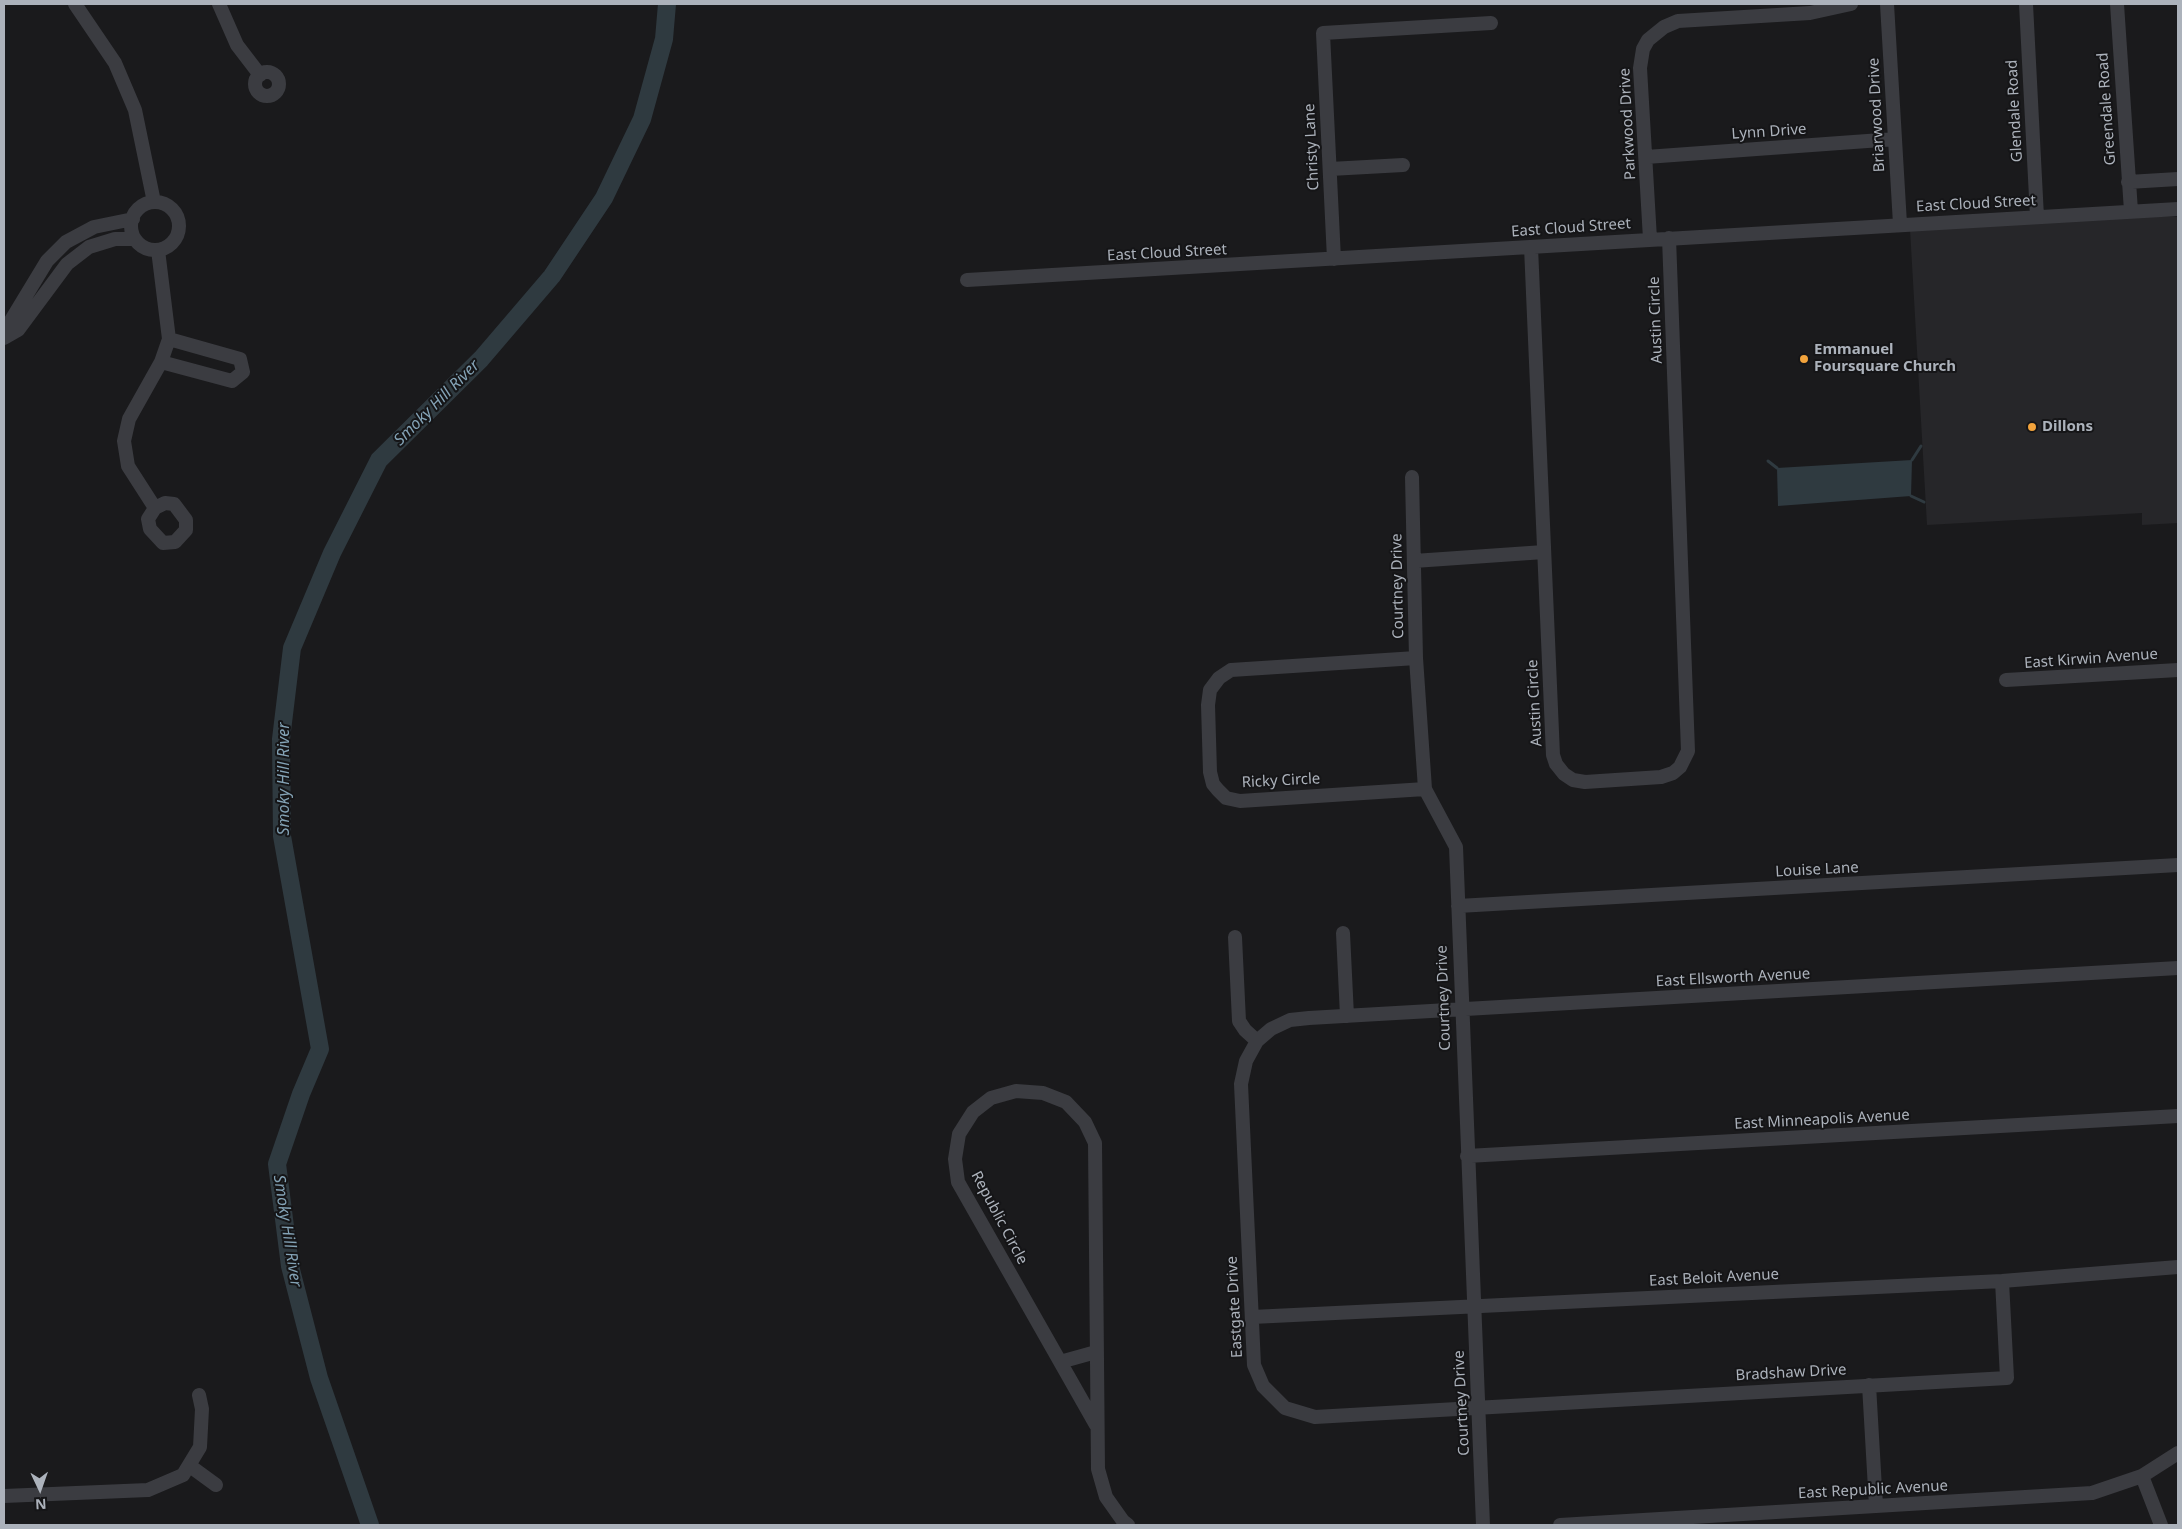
<!DOCTYPE html>
<style>
body{margin:0}
#map{position:relative;width:2182px;height:1529px;overflow:hidden;background:#1a1a1c;font-family:"Noto Sans",sans-serif}
canvas{display:block}
.frame{position:absolute;inset:0;border:5px solid #acb2bb;pointer-events:none}
.north{position:absolute;left:15px;top:1464px;width:50px;height:50px;-webkit-text-stroke:4px #151517;paint-order:stroke;rotate:177deg;font-size:14px;font-weight:700;line-height:20px;text-align:center;color:#acb2bb}
.north::after{content:'';display:block;margin:auto;width:18px;height:22px;background:#acb2bb;clip-path:polygon(50% 0,100% 100%,50% 72%,0 100%)}
</style>
<div id="map">
<canvas width="2182" height="1529"></canvas>
<div class="frame"></div>
<div class="north">N</div>
</div>
<script>
const ctx = document.querySelector('canvas').getContext('2d');
ctx.lineJoin = 'round';
function paint(path, color) { ctx.fillStyle = color; ctx.fill(path, 'evenodd'); }
const poly = rows => new Path2D(rows.map(r => 'M' + r).join(''));
function trace(path, color, width, dash) { ctx.strokeStyle = color; ctx.lineWidth = width; ctx.lineCap = dash ? 'butt' : 'round'; ctx.setLineDash(dash || []); ctx.stroke(path); }
function label(font, color, halo, rows, align = 'center') {
  ctx.font = font + ' "Noto Sans",sans-serif'; ctx.lineWidth = 4; ctx.setLineDash([]); ctx.textBaseline = 'middle'; ctx.strokeStyle = halo; ctx.fillStyle = color; for (const [text, x, y, turn = 0] of rows) {
    ctx.save(); ctx.translate(x, y); ctx.rotate((+turn || 0) * Math.PI / 180); ctx.textAlign = isNaN(turn) ? turn : align; if (halo) ctx.strokeText(text, 0, 0); ctx.fillText(text, 0, 0); ctx.restore();
  }
}
paint(poly([
 [2158,216,2178,217,2178,523,2142,525,2142,513,1927,525,1910,229]
]), '#262629');
paint(poly([
 [1912,460,1911,496,1778,506,1777,468]
]), '#2f3a40');
trace(poly([
 [1912,460,1921,446],
 [1768,461,1777,468],
 [1911,496,1924,502]
]), '#2f3a40', 3);
trace(poly([
 [370,1525,319,1378,290,1266,277,1164,301,1094,320,1049,282,836,281,739,292,648,332,553,379,460,481,359,552,276,604,198,642,119,664,39,667,4]
]), '#2f3a40', 18);
trace(poly([
 [75,4,115,63,135,110,154,202],
 [219,4,237,45,260,75],
 [1887,4,1900,224],
 [2026,4,2037,217],
 [2117,4,2131,211],
 '255 84a12 12 0 1 1 24 0a12 12 0 1 1-24 0Z',
 [1646,157,1895,139],
 [1330,169,1403,165],
 [2128,182,2178,179],
 '131 226a24 24 0 1 1 48 0a24 24 0 1 1-48 0Z',
 [1650,239,1640,68,1643,49,1648,40,1664,27,1678,21,1810,13,1851,4],
 [1531,247,1553,755,1556,764,1564,774,1573,780,1585,782,1661,777,1673,773,1680,767,1688,751,1669,238],
 [1334,259,1323,33,1491,23],
 [967,280,2178,209],
 [4,332,47,261,66,242,94,227,133,219],
 [4,338,18,330,67,264,89,247,115,239,135,239],
 [161,362,232,381,243,372,240,359,169,339],
 [1412,477,1416,658,1425,789,1456,847,1483,1525],
 [155,508,165,503,174,504,186,520,186,530,175,542,163,543,150,529,148,519,155,508,128,466,124,441,129,419,161,362,169,339,158,250],
 [1414,561,1544,552],
 [1416,658,1231,670,1219,678,1210,690,1208,705,1210,772,1213,784,1218,790,1226,798,1240,801,1425,789],
 [2006,680,2178,670],
 [1458,906,2178,865],
 [1343,933,1347,1016],
 [1235,937,1239,1021,1245,1030,1257,1041],
 [1467,1156,2178,1116],
 [2002,1281,2007,1378,1315,1417,1285,1408,1263,1386,1254,1365,1241,1084,1246,1061,1257,1041,1271,1029,1290,1020,1309,1018,2178,968],
 [1252,1317,2002,1281,2178,1267],
 [1060,1362,1096,1352],
 [1869,1385,1876,1506],
 [1096,1425,958,1182,955,1159,959,1134,973,1112,991,1098,1016,1091,1043,1093,1066,1102,1085,1122,1095,1143,1098,1469,1106,1497,1123,1521,1128,1525],
 [190,1466,216,1485],
 [2142,1476,2161,1525],
 [4,1496,148,1490,183,1475,200,1447,202,1409,199,1395],
 [1560,1525,2092,1493,2142,1476,2178,1453]
]), '#3b3c41', 14);
for (const [x, y, r, color] of [
 [1804,359,5,"#f2a33c"],
 [2032,427,5,"#f2a33c"]
]) { const dot = new Path2D(); dot.arc(x, y, r, 0, 2 * Math.PI); ctx.fillStyle = color; ctx.fill(dot); trace(dot, '#151517', 2); }
label('15px', '#acb2bb', '#151517', [
 ["Greendale Road",2107,109,-94],
 ["Glendale Road",2015,111,-93],
 ["Briarwood Drive",1877,115,-93],
 ["Parkwood Drive",1628,124,-93],
 ["Lynn Drive",1769,132,-4],
 ["Christy Lane",1312,147,-93],
 ["East Cloud Street",1976,204,-3],
 ["East Cloud Street",1571,228,-4],
 ["East Cloud Street",1167,253,-3],
 ["Austin Circle",1656,320,-92],
 ["Courtney Drive",1398,586,-91],
 ["East Kirwin Avenue",2091,659,-4],
 ["Austin Circle",1535,703,-93],
 ["Ricky Circle",1281,781,-3],
 ["Louise Lane",1817,870,-3],
 ["East Ellsworth Avenue",1733,978,-3],
 ["Courtney Drive",1444,998,-92],
 ["East Minneapolis Avenue",1822,1120,-3],
 ["Republic Circle",999,1218,62],
 ["East Beloit Avenue",1714,1278,-3],
 ["Eastgate Drive",1235,1307,-93],
 ["Bradshaw Drive",1791,1373,-3],
 ["Courtney Drive",1462,1403,-93],
 ["East Republic Avenue",1873,1490,-3]
]);
label('bold 15px', '#acb2bb', '#151517', [
 ["Emmanuel",1814,350],
 ["Foursquare Church",1814,367],
 ["Dillons",2042,427]
], 'left');
label('italic 16px', '#84a3b6', '#151517', [
 ["Smoky Hill River",437,403,-45],
 ["Smoky Hill River",284,779,-90],
 ["Smoky Hill River",287,1231,81]
]);
</script>
